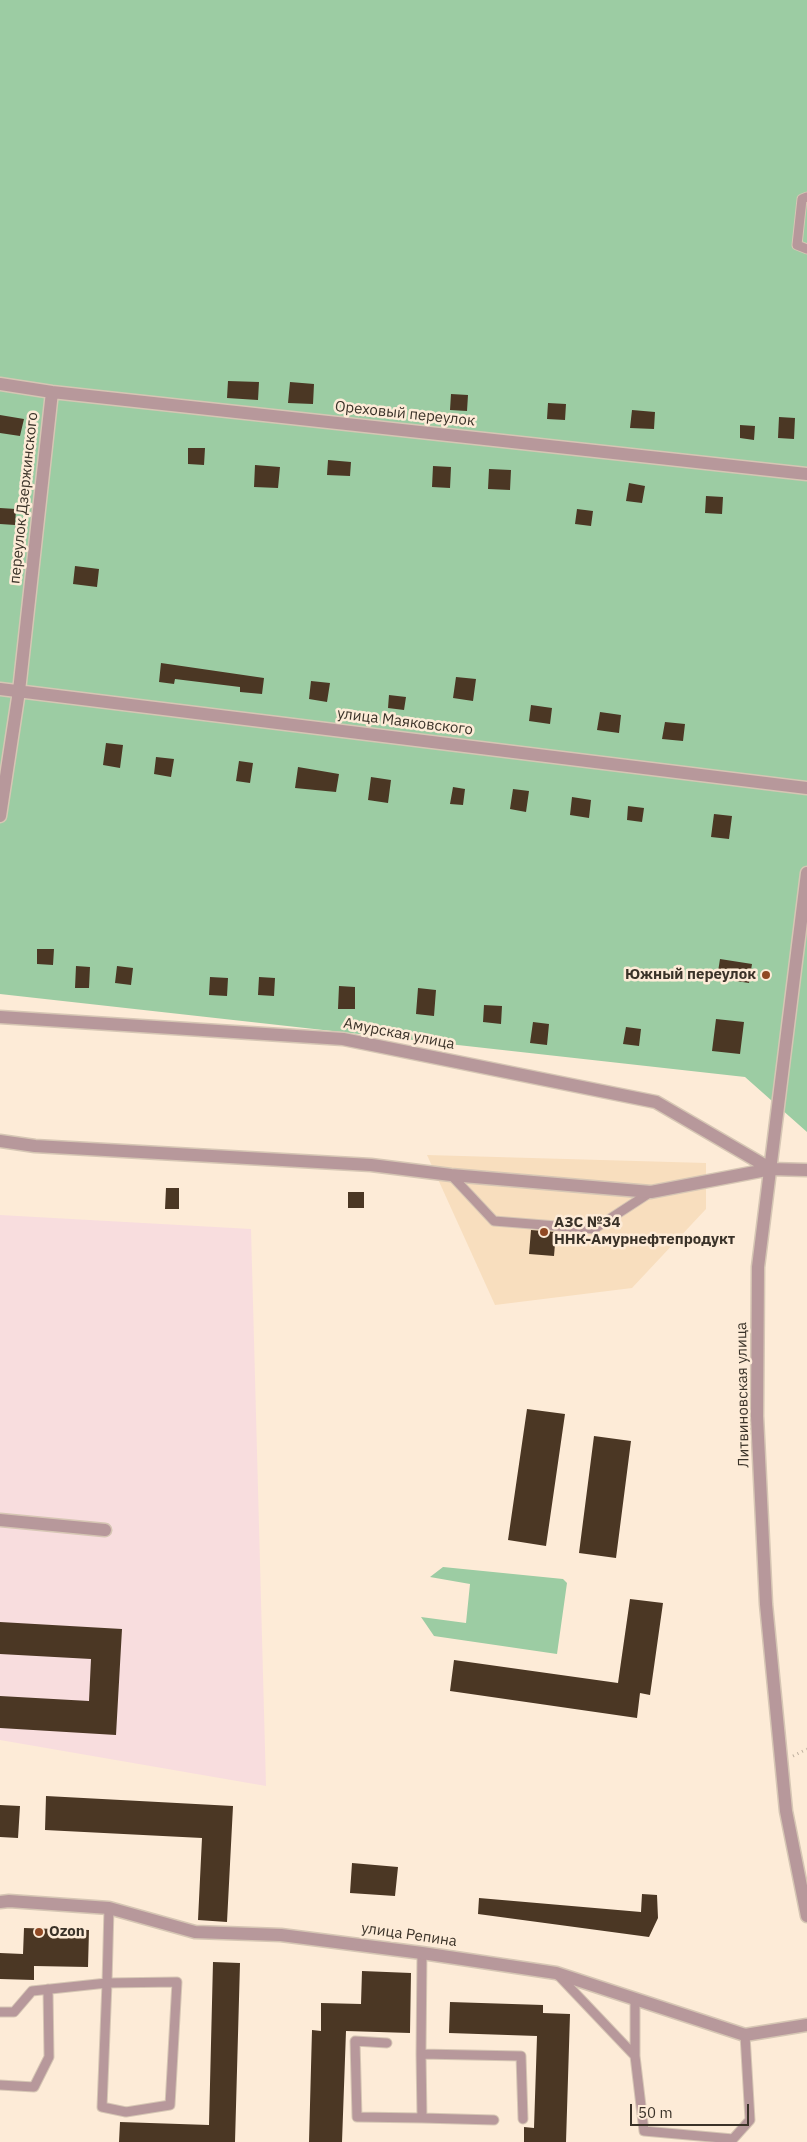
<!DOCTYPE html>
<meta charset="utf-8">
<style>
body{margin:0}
#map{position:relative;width:807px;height:2142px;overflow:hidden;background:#fdebd7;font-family:"IBM Plex Sans",sans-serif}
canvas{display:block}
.scale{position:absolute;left:630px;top:2104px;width:119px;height:22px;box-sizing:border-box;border:2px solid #3a3228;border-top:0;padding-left:6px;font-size:15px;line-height:18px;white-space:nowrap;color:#3a3228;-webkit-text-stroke:4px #fdebd7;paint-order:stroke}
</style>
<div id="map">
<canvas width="807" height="2142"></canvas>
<div class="scale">50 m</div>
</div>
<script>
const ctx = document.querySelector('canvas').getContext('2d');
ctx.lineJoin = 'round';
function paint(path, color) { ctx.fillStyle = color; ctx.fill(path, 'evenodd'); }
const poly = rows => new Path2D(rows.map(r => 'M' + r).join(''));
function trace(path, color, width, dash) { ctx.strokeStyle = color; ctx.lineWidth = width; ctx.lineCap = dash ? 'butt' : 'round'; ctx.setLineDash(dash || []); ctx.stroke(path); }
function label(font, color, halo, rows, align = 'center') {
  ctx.font = font + ' "IBM Plex Sans",sans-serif'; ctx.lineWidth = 5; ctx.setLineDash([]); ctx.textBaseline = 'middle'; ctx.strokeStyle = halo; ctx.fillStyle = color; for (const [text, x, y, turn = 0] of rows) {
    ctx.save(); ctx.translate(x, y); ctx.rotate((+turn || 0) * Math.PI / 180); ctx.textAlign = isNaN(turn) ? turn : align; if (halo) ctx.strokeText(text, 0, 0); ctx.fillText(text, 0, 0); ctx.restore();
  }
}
paint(poly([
 [427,1155,706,1163,706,1209,632,1288,495,1305]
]), '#f8debe');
paint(poly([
 [0,1215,251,1229,266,1786,0,1740]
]), '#f8ddde');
paint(poly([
 [0,0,807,0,807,1132,745,1077,0,994],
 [443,1567,563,1579,567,1583,557,1654,434,1636,421,1617,466,1623,470,1584,430,1577]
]), '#9ccca3');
paint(poly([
 [228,381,259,382,258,400,227,398],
 [290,382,314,384,313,404,288,403],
 [451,394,468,395,467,411,450,410],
 [548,403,566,404,565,420,547,419],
 [632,410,655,412,654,429,630,428],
 [0,415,24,419,20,436,0,433],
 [779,417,795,418,794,439,778,438],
 [740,425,755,426,754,440,740,438],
 [188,448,205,448,204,465,188,464],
 [328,460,351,462,350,476,327,475],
 [255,465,280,467,278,488,254,487],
 [433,466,451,467,450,488,432,487],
 [489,469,511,470,510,490,488,489],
 [629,483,645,486,642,503,626,501],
 [706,496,723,497,722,514,705,513],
 [0,508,16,509,15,525,0,524],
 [577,509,593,511,591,526,575,524],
 [75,566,99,569,97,587,73,584],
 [161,663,264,678,262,694,240,692,240,687,175,679,174,684,159,682],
 [456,677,476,679,473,701,453,698],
 [311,681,330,683,327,702,309,699],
 [389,695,406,697,404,710,388,708],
 [531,705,552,708,550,724,529,721],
 [600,712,621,715,619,733,597,730],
 [665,722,685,724,683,741,662,739],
 [106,743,123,745,120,768,103,765],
 [156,757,174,759,171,777,154,774],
 [239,761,253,763,250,783,236,781],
 [298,767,339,774,336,792,295,788],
 [371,777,391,780,388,803,368,800],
 [453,787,465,789,463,805,450,804],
 [513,789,529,791,526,812,510,809],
 [572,797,591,800,589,818,570,815],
 [628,806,644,808,642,822,627,820],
 [714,814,732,816,729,839,711,837],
 [37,949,54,949,53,965,37,964],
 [720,959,752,964,749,983,717,978],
 [76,966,90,967,89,988,75,988],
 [117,966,133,968,131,985,115,983],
 [210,977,228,978,227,996,209,995],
 [259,977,275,978,274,996,258,995],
 [339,986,355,987,355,1009,338,1009],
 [418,988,436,990,434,1016,416,1014],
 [484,1005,502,1006,501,1024,483,1022],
 [716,1019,744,1022,740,1054,712,1051],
 [533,1022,549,1024,547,1045,530,1043],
 [626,1027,641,1029,639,1046,623,1044],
 [166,1188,179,1188,179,1209,165,1209],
 [348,1192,364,1192,364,1208,348,1208],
 [531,1230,556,1232,554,1256,529,1254],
 [527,1409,565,1414,546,1546,508,1540],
 [594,1436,631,1441,616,1558,579,1553],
 [630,1599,663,1603,650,1695,640,1693,637,1718,450,1691,454,1660,618,1683],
 [0,1622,122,1629,116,1735,0,1728,0,1696,89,1701,91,1659,0,1654],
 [46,1796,233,1806,227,1922,198,1920,202,1838,45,1830],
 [0,1805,20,1806,18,1838,0,1837],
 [352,1863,398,1867,395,1896,350,1893],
 [642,1894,657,1895,658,1918,649,1937,478,1914,479,1898,641,1912],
 [24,1928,89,1930,88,1967,34,1966,34,1980,0,1979,0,1953,23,1954],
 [213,1962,240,1963,235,2142,119,2142,120,2122,209,2125],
 [362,1971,411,1973,410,2033,346,2031,342,2142,309,2142,312,2030,321,2031,321,2003,361,2004],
 [450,2002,543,2005,543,2013,570,2014,566,2142,524,2142,524,2127,534,2128,537,2036,449,2033]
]), '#4b3724');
const lane = poly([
 [807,197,802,199,797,245,807,249],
 [451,1175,494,1221,594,1229,651,1192],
 [422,1953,421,2054,521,2056,523,2119],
 [558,1975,635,2056],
 [177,1982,170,2105,126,2112,102,2107,107,1983,177,1982],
 [635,2000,635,2056,644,2131,733,2139,750,2120,745,2035],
 [0,2012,14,2012,32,1991,107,1983,109,1908],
 [387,2043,355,2041,357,2117,422,2118,421,2054],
 [0,2085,34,2087,49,2057,48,1989],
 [422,2118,494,2120]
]);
const street = poly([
 [0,384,52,392,807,474],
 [0,689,807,788],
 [0,816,19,691,52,392],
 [807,873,758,1267,757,1416,766,1604,786,1811,807,1916],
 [0,1017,343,1039,656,1102,771,1169],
 [0,1141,35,1146,371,1165,451,1175,651,1192,771,1169,807,1170],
 [0,1520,105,1530],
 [0,1902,9,1901,109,1908,195,1932,281,1935,422,1953,556,1973,745,2035,807,2025]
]);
trace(lane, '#d6c6b4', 11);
trace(street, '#d6c6b4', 15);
trace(poly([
 [793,1756,807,1749]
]), '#bcae9d', 3, [1, 4]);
trace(lane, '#b7989b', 9);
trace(street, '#b7989b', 12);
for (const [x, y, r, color] of [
 [766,975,5,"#904924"],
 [544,1232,5,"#904924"],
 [39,1932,5,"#904924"]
]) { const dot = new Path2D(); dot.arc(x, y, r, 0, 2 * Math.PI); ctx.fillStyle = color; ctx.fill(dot); trace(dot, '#fdebd7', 2); }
label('15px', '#3a3228', '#fdebd7', [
 ["Ореховый переулок",405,414,6],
 ["переулок Дзержинского",24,498,-84],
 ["улица Маяковского",405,722,7],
 ["Амурская улица",399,1034,11],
 ["Литвиновская улица",743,1395,-91],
 ["улица Репина",409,1935,8]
]);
label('bold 15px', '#3a3228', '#fdebd7', [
 ["Южный переулок",756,975,"right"],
 ["АЗС №34",554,1223],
 ["ННК-Амурнефтепродукт",554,1240],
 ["Ozon",49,1932]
], 'left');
</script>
